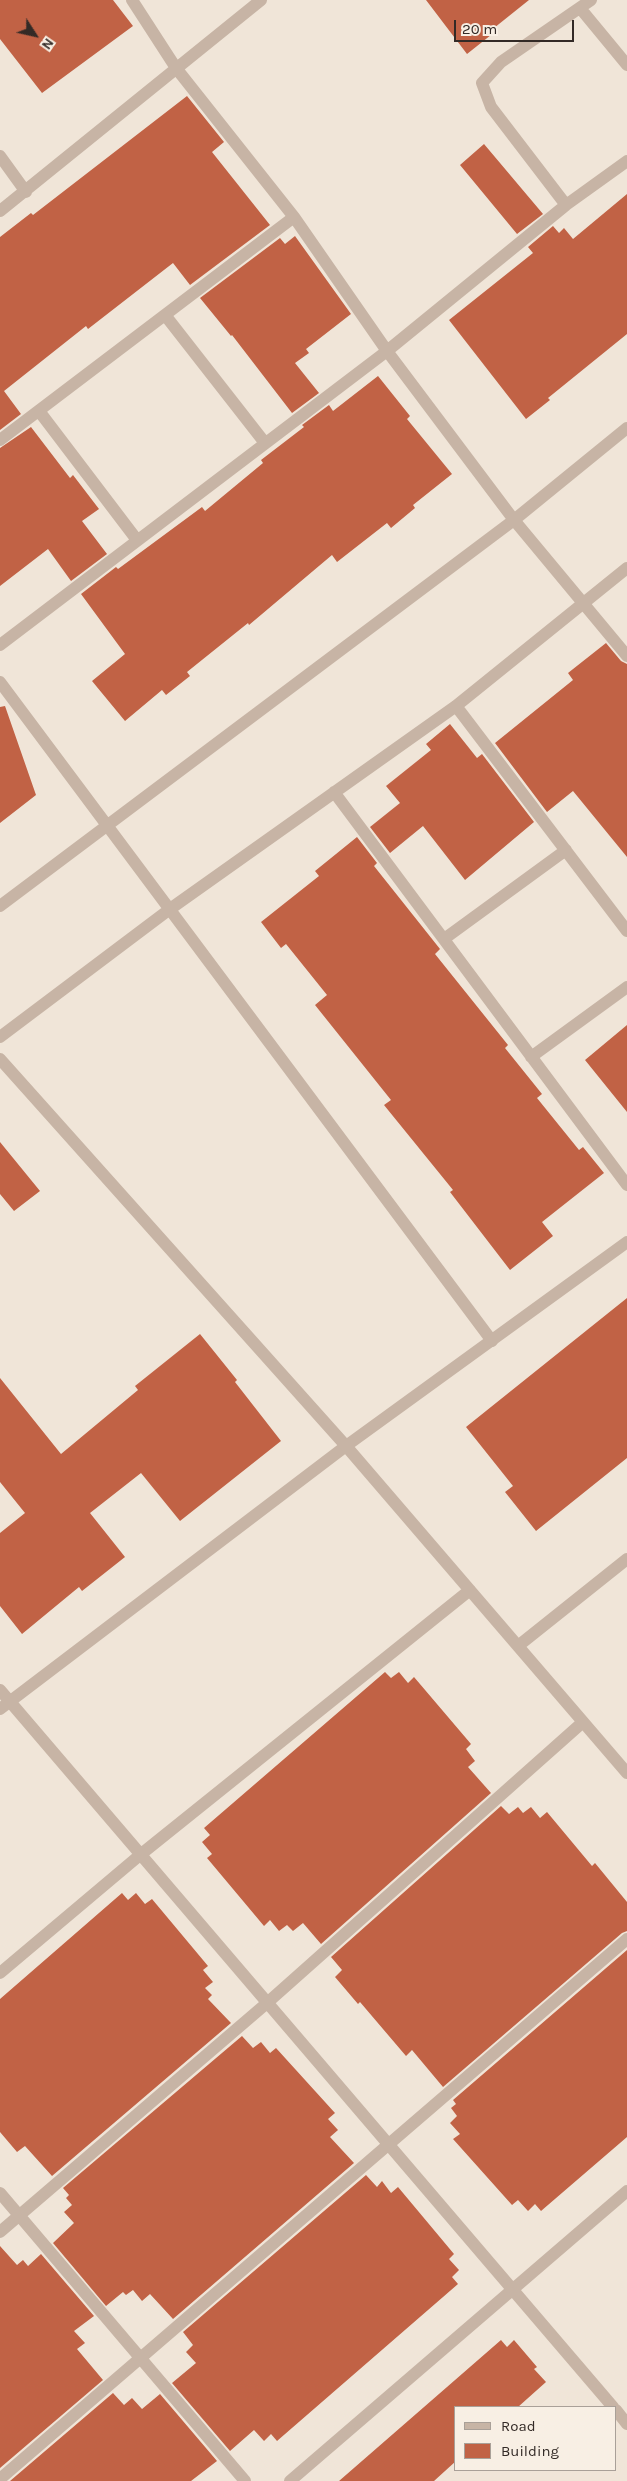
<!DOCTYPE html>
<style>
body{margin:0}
#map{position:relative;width:627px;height:2481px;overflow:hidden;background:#f0e5d8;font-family:Karla,sans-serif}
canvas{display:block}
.legend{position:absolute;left:454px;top:2406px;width:162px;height:65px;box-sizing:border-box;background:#f8efe4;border:1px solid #a9a098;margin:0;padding:6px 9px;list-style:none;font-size:15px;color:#332a26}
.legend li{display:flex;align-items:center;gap:10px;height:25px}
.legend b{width:25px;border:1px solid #a9a098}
.north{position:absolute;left:10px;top:10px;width:50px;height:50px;-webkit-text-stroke:4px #f8efe4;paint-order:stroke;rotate:125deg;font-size:14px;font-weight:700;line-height:20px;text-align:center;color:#332a26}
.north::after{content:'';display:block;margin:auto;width:18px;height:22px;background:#332a26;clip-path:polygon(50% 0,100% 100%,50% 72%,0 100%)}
.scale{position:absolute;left:454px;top:20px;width:120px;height:22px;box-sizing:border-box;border:2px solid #332a26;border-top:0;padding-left:6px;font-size:15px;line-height:18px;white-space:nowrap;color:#332a26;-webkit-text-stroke:4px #f8efe4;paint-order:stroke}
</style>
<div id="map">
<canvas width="627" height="2481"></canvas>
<ul class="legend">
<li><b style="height:6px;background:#c7b4a5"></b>Road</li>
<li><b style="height:14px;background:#c16245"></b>Building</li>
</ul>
<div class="north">N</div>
<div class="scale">20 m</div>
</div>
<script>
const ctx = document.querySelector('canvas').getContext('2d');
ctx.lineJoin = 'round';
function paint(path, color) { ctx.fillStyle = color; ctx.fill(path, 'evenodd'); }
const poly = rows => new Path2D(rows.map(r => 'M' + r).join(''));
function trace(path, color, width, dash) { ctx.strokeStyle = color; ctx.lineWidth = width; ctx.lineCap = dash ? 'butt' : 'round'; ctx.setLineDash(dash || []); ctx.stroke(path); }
paint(poly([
 [0,0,113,0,133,26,42,93,0,39],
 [426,0,529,0,494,28,496,31,467,54],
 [187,96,224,142,212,152,270,225,190,285,173,263,88,329,86,326,4,391,21,414,0,430,0,237,31,213,33,215],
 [484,144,543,214,517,234,460,165],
 [627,194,627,334,548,398,550,400,526,419,449,320,533,253,528,247,553,226,559,233,564,228,573,239],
 [295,236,351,314,306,349,309,353,295,363,319,393,292,413,232,335,231,336,200,298,280,238,285,244],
 [378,376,410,416,407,419,452,474,413,505,415,508,391,528,387,523,337,562,332,555,249,625,248,623,187,672,190,676,166,695,162,690,125,721,92,681,125,654,81,594,116,567,118,569,202,507,205,511,263,463,261,460,304,427,302,425,329,405,333,411],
 [31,427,70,478,73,475,99,509,82,521,107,554,71,581,48,549,0,586,0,448],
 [606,643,621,661,627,664,627,857,573,791,547,812,495,743,573,680,568,673],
 [5,706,36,795,0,823,0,707],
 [450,724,477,758,482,754,534,822,465,880,423,826,390,853,370,827,400,803,386,786,431,750,426,744],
 [357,837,377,863,374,866,440,949,435,954,508,1045,505,1048,542,1094,537,1098,579,1150,583,1147,604,1173,542,1222,553,1236,510,1270,450,1192,453,1190,384,1105,391,1100,315,1005,327,995,286,944,281,948,261,922,319,876,315,871],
 [627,1025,627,1112,585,1060],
 [0,1142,40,1191,14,1211,0,1194],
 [627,1298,627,1458,536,1531,505,1492,513,1486,466,1427],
 [200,1334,237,1380,235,1382,281,1441,180,1521,141,1473,90,1513,125,1557,82,1591,79,1587,22,1634,0,1606,0,1533,25,1513,0,1482,0,1378,61,1454,138,1390,135,1386],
 [385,1672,391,1678,399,1672,408,1683,414,1677,471,1744,466,1749,475,1761,468,1767,491,1793,321,1944,303,1923,293,1931,287,1925,279,1931,270,1920,264,1926,207,1858,212,1854,202,1842,210,1835,204,1828],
 [501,1806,509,1814,518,1807,523,1813,531,1807,540,1818,547,1812,592,1866,595,1863,627,1902,627,1931,622,1933,443,2087,412,2050,406,2056,360,2002,358,2004,335,1977,342,1970,331,1957],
 [122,1893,128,1900,136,1893,145,1904,152,1899,208,1966,203,1970,213,1982,205,1988,212,1995,208,1999,231,2023,52,2176,25,2146,17,2152,0,2132,0,1999],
 [627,1950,627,2137,541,2211,535,2204,528,2211,518,2200,512,2205,453,2139,460,2134,450,2123,457,2116,451,2108,456,2104,453,2100],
 [242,2036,253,2048,261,2042,270,2053,276,2048,335,2113,328,2119,338,2130,330,2137,354,2163,173,2319,150,2294,142,2301,133,2290,126,2295,123,2292,106,2306,53,2243,74,2223,64,2212,72,2205,66,2198,69,2195,63,2188],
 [366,2175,377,2187,382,2181,391,2193,398,2187,454,2254,449,2259,459,2270,452,2277,458,2284,277,2441,271,2434,264,2441,254,2430,230,2451,172,2383,196,2363,186,2352,193,2345,183,2332],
 [0,2246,17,2265,23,2260,28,2266,41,2254,94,2316,74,2331,85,2343,77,2349,103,2380,0,2468],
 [501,2340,507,2347,514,2340,537,2367,534,2369,546,2382,518,2407,456,2407,456,2461,434,2481,339,2481],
 [113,2393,124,2405,132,2398,142,2409,160,2394,217,2461,191,2481,10,2481]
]), '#c16245');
trace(poly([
 [132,0,176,68,294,217,387,351,514,520,627,656],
 [580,8,627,65],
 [0,156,26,192],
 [566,205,491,107,482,83,501,62,591,0],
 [0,211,261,0],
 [165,315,265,443],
 [39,411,137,540],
 [0,440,294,217],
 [0,645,387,351,566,205,627,161],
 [0,682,492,1341],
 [456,706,627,931],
 [334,792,627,1185],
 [0,906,514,520,627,428],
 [444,939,566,850],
 [0,1037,170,909,456,706,627,568],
 [531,1057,627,987],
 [518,1646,627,1559],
 [0,1690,613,2407],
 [0,1709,346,1446,627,1773],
 [0,1973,140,1855,470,1590],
 [0,2193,245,2481],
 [0,2232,267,2003,583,1722],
 [616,2410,627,2424],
 [0,2479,627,1939],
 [290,2481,627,2191]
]), '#c7b4a5', 12);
trace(poly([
 [0,1059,346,1446,627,1242]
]), '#c7b4a5', 12);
</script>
